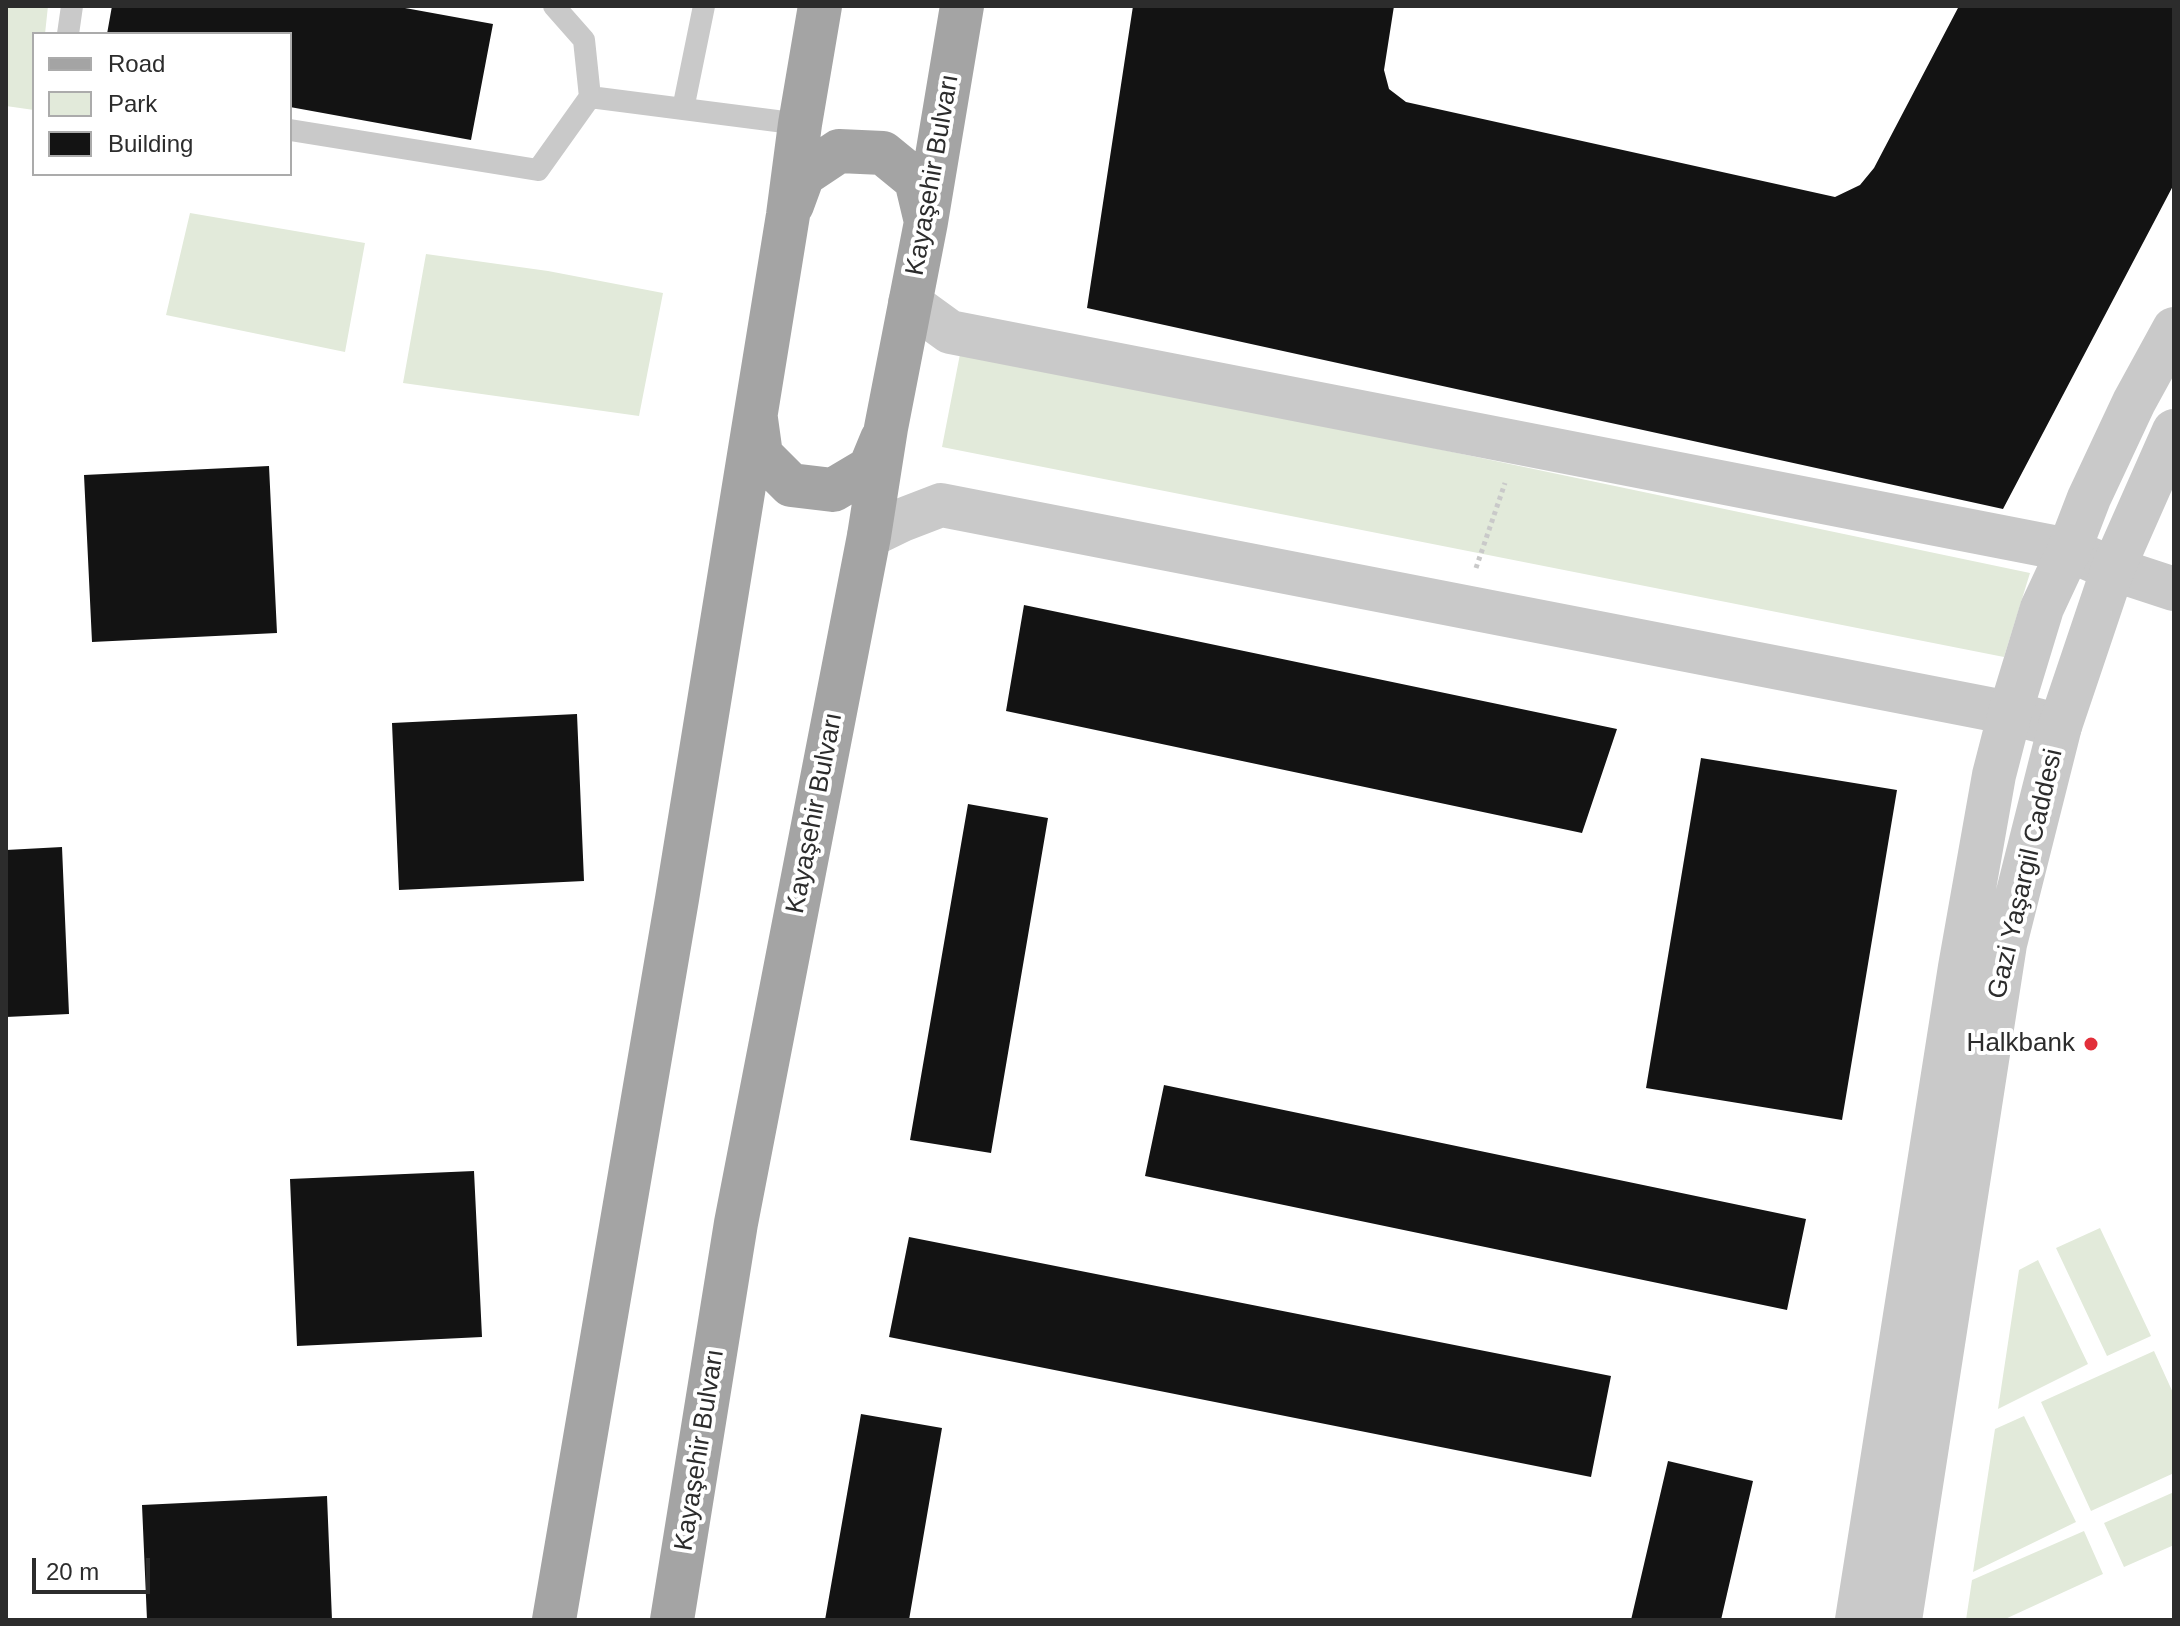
<!DOCTYPE html>
<meta charset="utf-8">
<style>
body{margin:0}
#map{position:relative;width:2180px;height:1626px;overflow:hidden;background:#fff;font-family:Helvetica,sans-serif}
canvas{display:block}
.frame{position:absolute;inset:0;border:8px solid #2c2c2c;pointer-events:none}
.legend{position:absolute;left:32px;top:32px;width:260px;height:144px;box-sizing:border-box;background:#fff;border:2px solid #ababab;margin:0;padding:10px 14px;list-style:none;font-size:24px;color:#2c2c2c}
.legend li{display:flex;align-items:center;gap:16px;height:40px}
.legend b{width:40px;border:2px solid #ababab}
.scale{position:absolute;left:32px;top:1558px;width:118px;height:36px;box-sizing:border-box;border:4px solid #2c2c2c;border-top:0;padding-left:10px;font-size:24px;line-height:28px;white-space:nowrap;color:#2c2c2c;-webkit-text-stroke:6px #fff;paint-order:stroke}
</style>
<div id="map">
<canvas width="2180" height="1626"></canvas>
<div class="frame"></div>
<ul class="legend">
<li><b style="height:10px;background:#a4a4a4"></b>Road</li>
<li><b style="height:22px;background:#e2eada"></b>Park</li>
<li><b style="height:22px;background:#131313"></b>Building</li>
</ul>
<div class="scale">20 m</div>
</div>
<script>
const ctx = document.querySelector('canvas').getContext('2d');
ctx.lineJoin = 'round';
function paint(path, color) { ctx.fillStyle = color; ctx.fill(path, 'evenodd'); }
const poly = rows => new Path2D(rows.map(r => 'M' + r).join(''));
function trace(path, color, width, dash) { ctx.strokeStyle = color; ctx.lineWidth = width; ctx.lineCap = dash ? 'butt' : 'round'; ctx.setLineDash(dash || []); ctx.stroke(path); }
function label(font, color, halo, rows, align = 'center') {
  ctx.font = font + ' Helvetica,sans-serif'; ctx.lineWidth = 8; ctx.setLineDash([]); ctx.textBaseline = 'middle'; ctx.strokeStyle = halo; ctx.fillStyle = color; for (const [text, x, y, turn = 0] of rows) {
    ctx.save(); ctx.translate(x, y); ctx.rotate((+turn || 0) * Math.PI / 180); ctx.textAlign = isNaN(turn) ? turn : align; if (halo) ctx.strokeText(text, 0, 0); ctx.fillText(text, 0, 0); ctx.restore();
  }
}
paint(poly([
 [6,6,48,6,45,34,34,34,34,110,6,106],
 [190,213,365,243,345,352,166,315],
 [426,254,548,271,663,293,639,416,403,383],
 [961,349,2030,573,2004,657,942,447],
 [2100,1228,2151,1336,2107,1356,2056,1248],
 [2038,1260,2088,1364,1998,1409,2019,1270],
 [2154,1351,2174,1395,2174,1473,2091,1511,2041,1402],
 [2024,1416,2076,1522,1973,1572,1995,1429],
 [2174,1492,2174,1545,2124,1567,2104,1523],
 [2084,1531,2103,1574,2003,1620,1966,1620,1972,1580]
]), '#e2eada');
paint(poly([
 [112,6,394,6,493,24,471,140,290,107,290,34,107,34],
 [1133,6,1394,6,1384,70,1389,89,1406,102,1835,197,1860,185,1874,168,1959,6,2174,6,2174,184,2003,509,1087,308],
 [269,466,277,633,92,642,84,475],
 [1024,605,1617,729,1582,833,1006,711],
 [577,714,584,881,399,890,392,723],
 [1701,758,1897,790,1842,1120,1646,1088],
 [968,804,1048,818,991,1153,910,1140],
 [62,847,69,1014,6,1017,6,850],
 [1164,1085,1806,1219,1787,1310,1145,1176],
 [474,1171,482,1337,297,1346,290,1179],
 [909,1237,1611,1376,1591,1477,889,1337],
 [861,1414,942,1428,909,1620,825,1620],
 [1668,1461,1753,1481,1721,1620,1631,1620],
 [327,1496,332,1620,147,1620,142,1505]
]), '#131313');
trace(poly([
 [1476,568,1505,483]
]), '#c9c9c9', 5, [4, 4]);
trace(poly([
 [554,6,584,40,590,97],
 [68,34,72,6],
 [683,109,704,6],
 [290,130,538,170,590,97,800,124]
]), '#c9c9c9', 22);
trace(poly([
 [910,303,950,332,2069,550,2113,569,2174,589],
 [869,536,902,520,941,505,2010,713,2060,726]
]), '#c9c9c9', 44);
trace(poly([
 [1857,1620,1960,967,1994,775,2010,713,2042,608,2069,550,2089,498,2134,402,2174,329],
 [1900,1620,2005,944,2060,726,2113,569,2174,431]
]), '#c9c9c9', 44);
trace(poly([
 [792,205,803,175,839,151,883,153,916,180,926,222],
 [756,419,761,455,791,485,833,490,870,468,882,439],
 [554,1620,677,899,788,215,800,124,820,6],
 [672,1620,736,1223,869,536,886,428,926,222,962,6]
]), '#a4a4a4', 44);
for (const [x, y, r, color] of [
 [2091,1044,8,"#e22f3a"]
]) { const dot = new Path2D(); dot.arc(x, y, r, 0, 2 * Math.PI); ctx.fillStyle = color; ctx.fill(dot); trace(dot, '#fff', 3); }
label('26px', '#2c2c2c', '#fff', [
 ["Kayaşehir Bulvarı",933,175,-80],
 ["Kayaşehir Bulvarı",815,813,-79],
 ["Gazi Yaşargil Caddesi",2026,874,-77],
 ["Kayaşehir Bulvarı",700,1450,-81]
]);
label('26px', '#2c2c2c', '#fff', [
 ["Halkbank",2075,1044]
], 'right');
</script>
